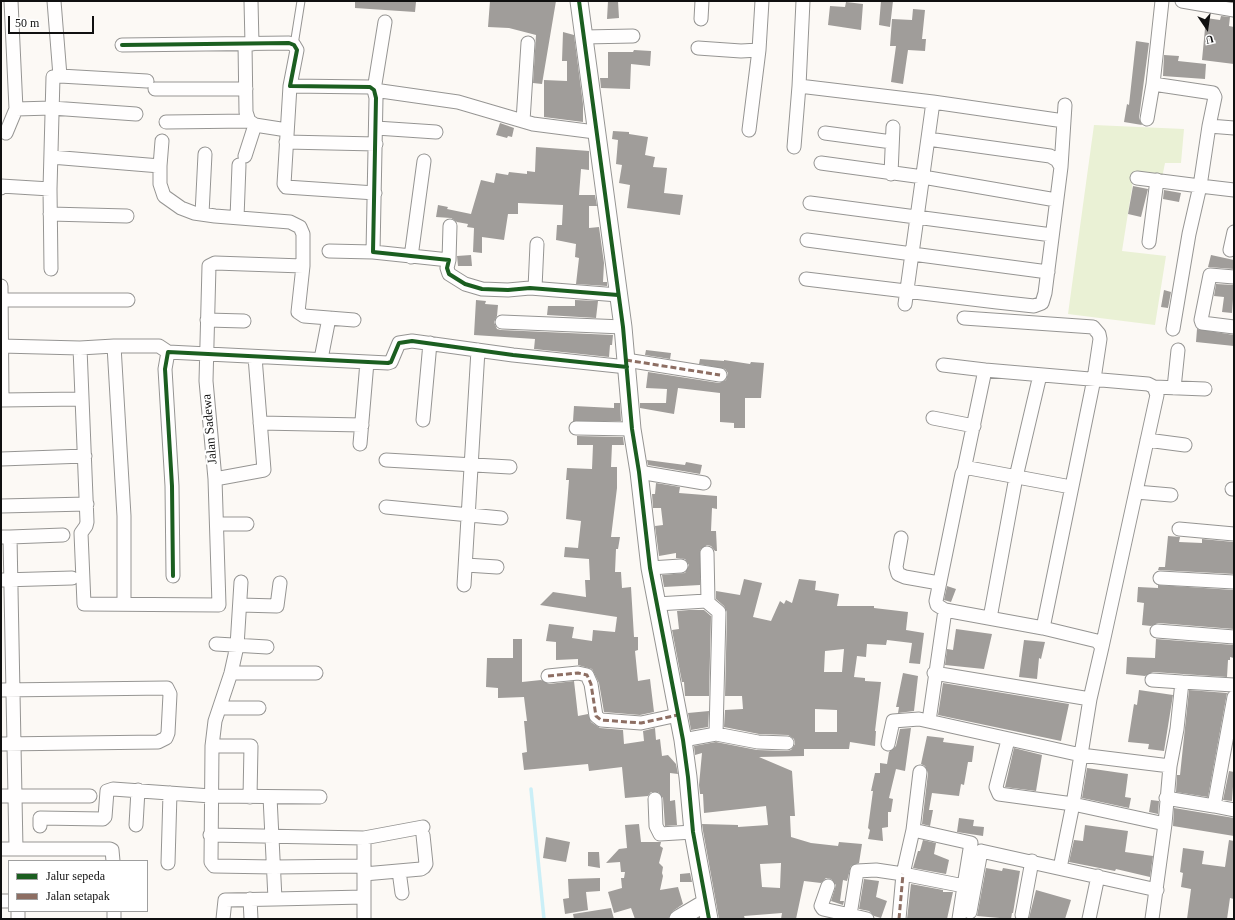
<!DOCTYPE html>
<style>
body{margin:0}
#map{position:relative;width:1235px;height:920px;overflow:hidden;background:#fcf9f5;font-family:Georgia,serif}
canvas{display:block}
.frame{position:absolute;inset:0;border:2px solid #101010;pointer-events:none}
.legend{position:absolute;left:8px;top:860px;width:140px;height:52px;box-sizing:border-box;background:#fff;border:1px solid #9f9f9f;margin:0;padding:5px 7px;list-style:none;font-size:12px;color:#101010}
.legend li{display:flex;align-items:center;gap:8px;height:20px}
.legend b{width:20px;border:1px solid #9f9f9f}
.north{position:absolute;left:1187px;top:8px;width:40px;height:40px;-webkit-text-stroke:3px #fff;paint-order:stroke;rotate:167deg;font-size:11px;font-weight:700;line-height:16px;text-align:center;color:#101010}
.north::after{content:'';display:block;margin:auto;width:14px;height:18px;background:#101010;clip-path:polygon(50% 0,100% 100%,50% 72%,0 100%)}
.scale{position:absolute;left:8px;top:16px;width:86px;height:18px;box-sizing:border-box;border:2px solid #101010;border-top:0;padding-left:5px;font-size:12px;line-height:14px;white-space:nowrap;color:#101010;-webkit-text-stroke:3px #fff;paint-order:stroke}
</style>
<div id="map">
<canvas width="1235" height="920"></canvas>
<div class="frame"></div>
<ul class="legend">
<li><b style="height:5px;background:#1b5e20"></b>Jalur sepeda</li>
<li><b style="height:5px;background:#8d6e63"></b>Jalan setapak</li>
</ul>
<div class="north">U</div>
<div class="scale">50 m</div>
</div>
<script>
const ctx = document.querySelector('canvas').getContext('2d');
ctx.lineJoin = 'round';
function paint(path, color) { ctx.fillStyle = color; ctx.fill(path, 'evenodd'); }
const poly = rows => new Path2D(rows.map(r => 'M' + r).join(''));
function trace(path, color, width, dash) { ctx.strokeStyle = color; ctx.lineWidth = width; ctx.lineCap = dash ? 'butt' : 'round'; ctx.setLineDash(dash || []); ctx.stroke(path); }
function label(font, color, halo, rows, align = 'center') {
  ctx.font = font + ' Georgia,serif'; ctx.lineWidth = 4; ctx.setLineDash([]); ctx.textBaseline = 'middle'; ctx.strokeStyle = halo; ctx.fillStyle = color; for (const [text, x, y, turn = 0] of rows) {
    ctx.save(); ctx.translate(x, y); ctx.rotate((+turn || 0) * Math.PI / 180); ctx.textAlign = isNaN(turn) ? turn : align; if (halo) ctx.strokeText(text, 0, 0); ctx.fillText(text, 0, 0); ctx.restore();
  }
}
paint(poly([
 [1094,125,1184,129,1181,163,1165,163,1162,178,1134,175,1122,251,1166,256,1155,325,1068,314]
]), '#eaf1d5');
trace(poly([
 [531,789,544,919]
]), '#cbeff7', 3.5);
paint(poly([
 [355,1,410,1,416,2,415,12,355,8],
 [490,1,556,1,542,84,533,83,536,35,509,28,488,27],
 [608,1,618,1,619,18,607,19],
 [881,1,893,1,890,27,879,25],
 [846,2,863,4,861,30,828,25,830,6,845,7],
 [913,9,925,10,922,39,926,39,925,51,908,50,903,84,891,82,896,46,890,46,892,19,912,20],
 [1221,16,1230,17,1229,26,1234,27,1234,64,1202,60,1206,18,1220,20],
 [563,32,574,35,583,104,583,122,544,117,544,80,567,81,567,61,562,61],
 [1136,41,1149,43,1139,118,1142,125,1124,122,1127,104,1129,105],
 [634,50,651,51,650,66,631,64,630,89,601,88,600,78,608,78,608,52,633,52],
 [1164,55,1179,56,1178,61,1206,64,1205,79,1163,76],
 [500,123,514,128,512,137,508,136,507,138,496,135],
 [613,131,629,132,629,134,648,137,645,155,655,157,653,167,667,168,664,193,683,195,680,215,627,208,630,185,619,183,622,165,616,164,618,140,612,139],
 [536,147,589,151,589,170,581,169,579,195,595,195,597,206,589,206,589,228,599,227,604,263,603,282,607,282,607,286,576,284,579,258,575,257,576,244,556,240,557,225,562,225,563,205,518,203,518,214,508,214,504,240,482,237,482,253,473,252,474,228,467,227,468,224,457,222,451,218,436,217,438,205,448,207,447,209,471,214,481,180,494,183,496,173,508,175,509,172,527,174,527,171,535,172],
 [1133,186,1148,189,1141,217,1128,214],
 [1164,190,1181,193,1179,202,1163,199],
 [471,255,472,266,458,266,457,256],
 [1211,255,1234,260,1234,269,1208,267],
 [1216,284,1234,285,1232,313,1222,312,1224,297,1214,296],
 [1164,290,1171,292,1168,308,1161,307],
 [476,300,486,301,485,304,498,305,497,316,494,322,497,329,501,330,613,335,612,345,610,345,609,357,534,349,535,339,474,335],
 [575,300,598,301,596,318,547,315,548,306,575,306],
 [1197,329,1234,335,1234,346,1196,342],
 [646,350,671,353,670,359,645,355],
 [700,359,724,361,724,360,750,364,751,362,764,363,761,398,745,398,745,428,734,428,734,423,720,422,720,393,678,388,674,414,640,408,640,403,666,403,667,389,646,388,648,372,719,383,726,380,728,373,725,369,699,364],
 [614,403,620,403,621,421,573,421,574,406,614,408],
 [577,436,623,437,624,445,612,445,611,467,617,467,617,488,611,537,620,537,618,549,616,549,615,572,621,572,622,588,631,587,634,637,638,637,638,650,635,651,638,681,650,679,654,712,640,715,604,712,599,683,592,669,578,665,578,659,556,660,556,642,546,641,549,624,574,627,572,638,592,641,593,630,615,632,617,617,540,605,553,592,586,597,585,580,590,580,589,559,564,557,565,547,578,548,581,521,566,519,569,480,566,480,567,468,592,469,593,445,577,445],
 [647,460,685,465,686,462,702,465,700,474,648,465],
 [656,483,680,487,679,493,717,496,717,509,712,508,711,531,716,531,717,551,715,551,711,546,707,545,700,550,700,585,664,587,662,575,685,573,689,565,685,559,676,558,676,553,659,556,655,526,663,525,661,508,653,508,652,494,655,494],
 [1168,536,1180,537,1179,542,1202,543,1202,539,1234,542,1234,574,1158,570,1159,567,1165,567],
 [744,579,762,583,753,617,771,621,780,601,784,604,786,600,792,603,799,579,816,581,815,590,839,594,837,606,874,606,874,608,908,612,906,630,924,633,920,664,909,663,912,643,887,640,886,645,867,644,866,657,857,656,854,677,865,678,865,681,881,682,875,731,876,731,875,746,850,742,849,749,804,749,804,756,759,757,792,771,795,816,790,816,791,837,811,843,838,846,839,842,862,844,859,863,851,866,847,881,843,880,840,901,844,901,843,905,831,901,836,885,831,879,826,878,821,883,804,881,796,919,781,919,782,913,744,916,745,919,719,919,703,831,702,824,738,825,738,827,768,825,766,806,704,813,703,794,700,794,699,785,702,753,695,755,694,746,716,742,757,750,787,751,791,750,795,744,794,739,788,735,759,734,724,727,725,710,743,709,742,696,725,696,727,612,724,606,716,599,716,591,740,595],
 [844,649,842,672,824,672,825,651],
 [815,709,837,710,837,732,815,732],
 [781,863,780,888,762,887,760,864],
 [1158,585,1234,590,1234,629,1158,623,1151,626,1142,625,1144,603,1137,602,1138,587,1158,588],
 [947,586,956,589,951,602,944,600],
 [689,610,704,610,711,616,709,696,685,696,684,682,682,682,672,630,679,629,677,611],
 [956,629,992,634,984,669,945,665,947,649,953,650],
 [513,639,522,639,522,682,541,680,549,684,574,681,578,716,588,714,591,722,600,728,623,730,624,744,644,741,643,731,655,728,656,740,660,739,662,756,668,755,676,764,678,774,670,773,670,801,675,800,677,825,665,826,663,798,658,792,651,792,648,796,625,798,622,767,589,771,588,764,524,770,522,753,527,752,524,721,527,721,524,697,498,698,498,688,486,687,487,658,513,658],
 [1156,639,1234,645,1234,658,1230,657,1230,660,1228,660,1227,677,1153,672,1145,676,1126,674,1127,657,1155,658],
 [1024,640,1045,642,1041,659,1039,658,1037,679,1019,677],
 [903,673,918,676,914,711,898,713,899,707,896,707],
 [943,683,1069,704,1061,741,938,715],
 [1139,690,1173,695,1164,751,1148,749,1149,744,1128,742,1134,704,1137,705],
 [1189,690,1227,693,1208,797,1176,792,1177,775,1180,775],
 [709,711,708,727,691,730,688,713],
 [911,728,905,771,896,769,889,798,893,799,891,812,888,812,888,827,882,828,883,841,868,839,870,830,868,828,873,791,871,791,875,773,880,773,880,763,887,764,889,752,896,746,900,729],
 [927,736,944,738,943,742,974,746,972,762,968,762,964,785,961,784,959,796,932,793,929,810,933,810,930,826,922,824,928,773,925,766,921,764],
 [1014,748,1042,755,1036,791,1005,787],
 [1087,768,1128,774,1125,797,1131,798,1129,808,1082,798],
 [1229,771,1234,772,1232,801,1223,800],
 [1151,800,1159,801,1158,814,1149,812],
 [1174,808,1234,818,1234,836,1173,826],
 [959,818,974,820,973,826,984,827,983,836,957,832],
 [639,824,641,842,661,842,660,846,663,848,659,863,663,867,662,873,663,876,660,890,678,887,683,904,673,911,668,919,635,919,631,908,614,913,608,892,622,888,621,878,624,878,625,872,621,872,620,862,606,863,619,849,627,848,625,825],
 [1085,825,1128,831,1125,852,1153,856,1150,877,1116,869,1115,871,1069,862,1074,840,1083,841],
 [546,837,570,842,566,862,543,858],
 [923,840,936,843,934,854,949,860,946,874,913,868,918,851,920,851],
 [1229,840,1234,841,1234,899,1230,898,1227,919,1187,919,1191,889,1181,887,1183,873,1180,872,1183,848,1204,851,1202,864,1225,867],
 [588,852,599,852,600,868,588,866],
 [986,868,1002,871,1003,868,1020,871,1013,913,1012,913,1011,919,977,916],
 [690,873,692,882,680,882,680,874],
 [600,878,600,891,586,892,588,910,565,914,563,899,569,898,568,879],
 [864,879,879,881,876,897,887,901,881,918,874,916,869,911,859,909],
 [911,884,943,890,943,892,953,892,947,919,907,919],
 [1036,890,1071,900,1065,919,1029,918],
 [611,908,614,919,574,919,573,914]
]), '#a09d9a');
const service = poly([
 [294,45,301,1]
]);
const minor = poly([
 [54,1,60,76],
 [251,1,252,44],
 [803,1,799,86,933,102,1064,121],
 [1162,1,1153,84,1213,93,1215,97,1209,126,1234,128],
 [1182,1,1234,10],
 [701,19,702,1],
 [385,22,374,90,458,102,533,124,595,132],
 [584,37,633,36],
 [245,44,246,112,249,121,255,125,287,130],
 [122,45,289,43,294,45,297,50,290,86,370,87,374,90,376,98,373,252,449,260,447,268,449,274,465,284,482,289,508,290,530,288,618,295],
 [698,48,741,51,759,50,762,1],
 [290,86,284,184,286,187,375,193],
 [155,89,246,89],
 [16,109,52,108,136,114],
 [1147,119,1153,84],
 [523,121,528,43],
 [166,122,249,121],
 [1209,126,1200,186,1234,190],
 [376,128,436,132],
 [749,130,759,50],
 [6,133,16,109,11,1],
 [825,133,892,142],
 [286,142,376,144],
 [794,147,799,86],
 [245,156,255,125],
 [51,157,160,166,160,184,164,196,181,208,194,213,215,216,290,222,300,227,303,234,303,266,298,312,304,316,354,320],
 [821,163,923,177,1056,200],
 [160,166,162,141],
 [1061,167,1065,105],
 [891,174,893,127],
 [1137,178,1200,186,1189,234,1173,329],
 [1,188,1,186,50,189],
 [810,203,1052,235],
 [50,214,127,216],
 [202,214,205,154],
 [237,218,239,165],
 [807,240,1048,272],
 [1149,242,1157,180],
 [1230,250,1234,232],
 [329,251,373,252],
 [411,257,424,161],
 [449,260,450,226],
 [51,269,50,189,53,77,60,76,147,81],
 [1234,277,1210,275,1201,320,1202,323,1234,327],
 [806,279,997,302,1034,306,1042,303,1045,293,1061,167,1057,160,1050,156,928,139],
 [1,286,2,400],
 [535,288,537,244],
 [1,300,128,300],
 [905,304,933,102],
 [964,318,1093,327,1099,334,1100,339,1094,379,1043,628],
 [207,320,244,321],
 [502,322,623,327],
 [1,346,80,348,114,346],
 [80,348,87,522,86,526,81,533,84,604,219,605,215,479],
 [255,357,264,470,215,479,206,381,209,266,215,263,303,266],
 [321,359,329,318],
 [626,360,720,375],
 [943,365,985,370,964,470],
 [985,370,1148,384,1154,387,1157,395,1102,647],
 [1154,387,1205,389],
 [1174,388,1178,350],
 [1,400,82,399],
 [933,418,974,426],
 [423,420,430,343],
 [260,423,362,425],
 [576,428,632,429],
 [1147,440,1185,445],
 [360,444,367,362],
 [1,459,85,456],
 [386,460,510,467],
 [639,472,704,483],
 [1071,487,969,468,964,470,962,474,936,601,937,605,945,610,1043,628,1097,641,1102,647,1090,699],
 [1232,489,1234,489],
 [1136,492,1171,495],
 [1,506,87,504],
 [386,507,501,518],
 [217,524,247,524],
 [1179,529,1234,534],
 [1,537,10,537,16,849],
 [10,537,63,535],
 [901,538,896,567,898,574,905,577,939,583],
 [707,553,708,601],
 [466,565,497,567],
 [650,568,681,566],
 [173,576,172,486,165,369,168,352,388,363,391,362,399,343,412,341,513,355,627,367],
 [1160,578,1234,582],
 [2,580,72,578],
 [241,582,237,646,231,673,215,721,212,746,211,862,214,866,274,867,364,866],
 [464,585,478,350],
 [124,604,124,516,114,346,159,346,168,352],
 [657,604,706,601,719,612,716,734,683,740],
 [240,605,277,606,280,583],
 [990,618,1016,477,1040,375],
 [1157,631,1234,637],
 [216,644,267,647],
 [231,673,316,673],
 [934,673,1090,699,1073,804,1060,868],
 [548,676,578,673,587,675,591,684,596,716,601,720,641,723,678,715],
 [1152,680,1182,682],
 [1,690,167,688,170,694,168,733,166,738,158,742,1,744],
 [1234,697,1214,806,1234,810],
 [220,708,259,708],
 [929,721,945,610],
 [716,734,758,742,787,743],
 [1008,740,996,787,999,794,1073,804,1165,824],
 [888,744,893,721,919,719,1081,755,1170,766],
 [212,746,251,746,250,797],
 [1,796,90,796],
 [1166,798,1214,806],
 [655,799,656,826,660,834,693,832],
 [136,825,138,790],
 [40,826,40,818,103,819,105,817,107,791,113,789,211,796,320,797],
 [913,830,971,843,964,886],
 [210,835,364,838],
 [1,849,110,849,112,850,113,861],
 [168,863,170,793],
 [399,871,402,893],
 [364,874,421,869,424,867,426,864,423,835],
 [828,886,821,906,823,909,850,915,849,919],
 [250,899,251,919],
 [275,899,364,897],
 [1,901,9,901],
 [18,911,18,919],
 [114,911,114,919],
 [970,912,981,851,1157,890],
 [1022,915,1032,861],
 [223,919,225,900,275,899,270,797],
 [364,919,364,838,423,827],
 [867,919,850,915,857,871,876,870,903,874,913,830,920,772],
 [899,919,903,874,964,886,959,919],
 [1089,919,1098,876],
 [1152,919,1165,824,1170,766,1177,729,1182,682,1234,685]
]);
const tertiary = poly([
 [579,1,623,327,632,429,639,472,650,568,683,740,688,777,693,832,709,919],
 [678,919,705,903]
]);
trace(service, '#969593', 9);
trace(minor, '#969593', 15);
trace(tertiary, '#969593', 19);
trace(service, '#fffefe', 7);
trace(minor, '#fffefe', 13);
trace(tertiary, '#fffefe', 17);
trace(poly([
 [626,360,720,375],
 [548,676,578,673,587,675,591,684,596,716,601,720,641,723,678,715],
 [899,919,903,874]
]), '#8d6e63', 3, [6, 3]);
trace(poly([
 [579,1,623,327,632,429,639,472,650,568,683,740,688,777,693,832,709,919],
 [122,45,289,43,294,45,297,50,290,86,370,87,374,90,376,98,373,252,449,260,447,268,449,274,465,284,482,289,508,290,530,288,618,295],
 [173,576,172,486,165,369,168,352,388,363,391,362,399,343,412,341,513,355,627,367]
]), '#1b5e20', 4);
label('13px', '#101010', '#fff', [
 ["Jalan Sadewa",210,429,-95]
]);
</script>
